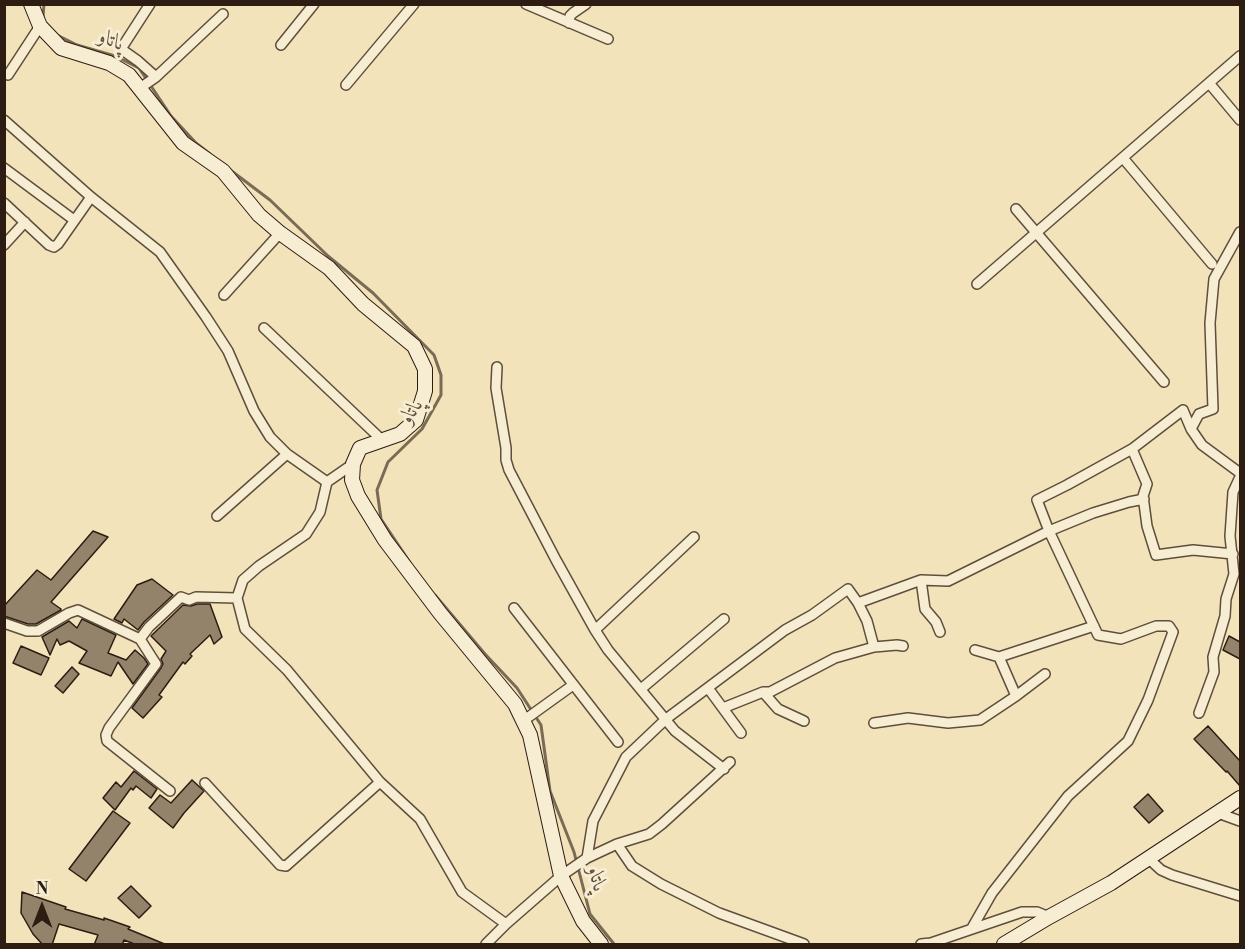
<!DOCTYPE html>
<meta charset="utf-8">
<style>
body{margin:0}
#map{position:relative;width:1245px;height:949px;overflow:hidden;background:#f2e3bb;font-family:"Libre Bodoni",serif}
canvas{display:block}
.frame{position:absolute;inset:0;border:6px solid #2d1c12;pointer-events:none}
.north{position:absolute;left:12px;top:877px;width:60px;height:60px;-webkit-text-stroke:4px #f7edd3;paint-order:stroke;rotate:0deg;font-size:16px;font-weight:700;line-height:24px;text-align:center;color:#2d1c12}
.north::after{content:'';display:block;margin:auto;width:21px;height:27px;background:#2d1c12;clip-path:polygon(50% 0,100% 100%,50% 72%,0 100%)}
</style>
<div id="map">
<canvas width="1245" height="949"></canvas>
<div class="frame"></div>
<div class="north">N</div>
</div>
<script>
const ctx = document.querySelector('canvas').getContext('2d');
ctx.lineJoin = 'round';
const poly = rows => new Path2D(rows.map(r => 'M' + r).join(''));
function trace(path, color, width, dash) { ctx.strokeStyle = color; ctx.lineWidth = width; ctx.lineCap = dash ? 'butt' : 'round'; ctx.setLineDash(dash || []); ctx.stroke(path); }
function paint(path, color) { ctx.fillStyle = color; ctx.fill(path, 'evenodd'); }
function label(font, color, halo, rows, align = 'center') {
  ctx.font = font + ' "Libre Bodoni",Amiri,serif'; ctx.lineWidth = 6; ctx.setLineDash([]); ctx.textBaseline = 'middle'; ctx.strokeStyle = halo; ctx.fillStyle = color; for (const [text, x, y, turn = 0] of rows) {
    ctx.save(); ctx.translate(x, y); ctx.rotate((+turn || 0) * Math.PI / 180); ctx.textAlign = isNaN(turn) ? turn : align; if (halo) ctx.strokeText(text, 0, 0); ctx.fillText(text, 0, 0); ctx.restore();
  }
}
trace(poly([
 [43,17,44,4],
 [57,35,77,45,115,56,139,68,171,116,196,143,210,154],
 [229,169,270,200,328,256,373,293,434,355,441,375,441,395,422,429,388,462,377,490,381,519,409,561],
 [435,595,485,654,517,688,541,725,550,791,574,852,590,914,614,944]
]), '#7b6b55', 3);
const building = poly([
 [93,531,108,537,51,602,61,609,61,610,36,624,28,624,4,616,4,606,37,570,51,580,93,531],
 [152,579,173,595,144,622,138,630,124,619,122,623,114,619,137,585,152,579],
 [197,604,210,604,222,637,214,644,210,635,190,654,192,656,185,664,183,662,159,695,162,697,143,718,132,708,161,668,163,664,161,659,166,651,151,636,183,605,191,606,197,604],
 [82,619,116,635,108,653,126,660,135,650,144,658,148,664,133,684,118,662,111,676,79,663,87,651,69,641,60,645,57,639,50,655,42,637,69,621,77,628,82,619],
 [1229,636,1240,642,1240,659,1223,650,1229,636],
 [21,646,49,658,41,675,13,663,21,646],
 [72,667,79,674,63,693,55,686,72,667],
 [1208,726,1240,761,1240,786,1227,771,1226,772,1194,739,1208,726],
 [134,771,157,789,151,798,136,786,133,790,131,788,115,810,103,798,116,782,121,787,134,771],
 [192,780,204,791,184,813,173,828,149,808,160,795,171,803,192,780],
 [1148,794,1163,811,1149,823,1134,807,1148,794],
 [113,811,130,823,86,881,69,869,113,811],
 [131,886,151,906,139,918,118,898,131,886],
 [22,892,66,907,65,909,104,920,104,918,130,927,128,929,167,945,137,945,124,940,122,945,94,945,98,935,59,924,52,945,43,945,33,934,21,913,22,892]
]);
paint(building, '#93836a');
trace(building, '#2d1c12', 1.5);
const street = poly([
 [150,4,121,49,138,61,156,77],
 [526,4,608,39],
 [569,23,570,16,573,13,586,4],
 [281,45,314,4],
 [8,75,40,26],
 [1209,83,1240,120],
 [346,85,414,4],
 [140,88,156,77,223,14],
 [4,120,91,197,160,252,206,317,228,351,254,411,270,437,287,454,327,482],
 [1123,158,1212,264],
 [4,168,74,220],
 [4,203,49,245,54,247,58,244,91,197],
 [1016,209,1164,382],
 [4,245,25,222],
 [977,284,1240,56],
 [224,295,280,233],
 [264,328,383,441],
 [497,367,496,388,506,448,506,460,509,470,556,560,595,630,608,650,675,731,724,769],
 [1191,429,1199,414,1213,409,1210,323,1214,279,1240,232],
 [1132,449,1147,484,1143,496,1147,526,1156,555,1193,550,1233,554],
 [353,464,327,482,320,512,306,534,259,566,243,580,237,598,245,629,287,670,380,782,420,819,462,892,506,924],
 [217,516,287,454],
 [921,580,925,609,936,622,940,632],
 [858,603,921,580,948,581,1049,531,1093,513,1129,502,1144,499],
 [514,608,618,742],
 [4,623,27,631,38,631,69,613,78,610,140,639,149,627,181,597,189,600,196,597,237,598],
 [595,630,694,537],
 [140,639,156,664,109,728,106,735,107,741,170,791],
 [975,650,999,657,1094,626],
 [999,657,1016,696],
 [708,688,741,733],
 [641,689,724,619],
 [763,692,778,709,804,721],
 [723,708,763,692,770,692,835,658,874,647,897,645,903,646],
 [1199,713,1214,672,1213,657,1225,616,1226,599,1234,574,1230,536,1233,492,1240,477],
 [523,721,573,685],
 [874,723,908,718,948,723,980,720,1016,696,1045,674],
 [205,783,280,865,286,866,380,782],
 [1218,813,1240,821],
 [617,844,632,866,661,884,719,913,804,944],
 [587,858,593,821,626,757,666,719,785,630,812,615,848,589,858,603,867,621,874,647],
 [1148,858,1161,870,1172,875,1240,896],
 [972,928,992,893,1068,796,1128,741,1148,700,1173,632,1169,626,1156,626,1121,639,1098,635,1049,531,1037,500,1067,485,1132,449,1183,410,1191,429,1202,445,1240,473],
 [486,944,506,924,561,876,587,858,617,844,649,834,662,824,730,762],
 [921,944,931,943,1022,912,1037,912,1049,917]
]);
const secondary = poly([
 [31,4,40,26,61,48,109,63,129,75,183,143,223,171,259,215,280,233,329,268,363,304,414,346,425,369,425,391,416,420,400,434,360,448,353,464,352,480,358,496,385,540,440,613,515,704,530,735,561,876,583,921,601,944],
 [1004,944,1049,917,1111,883,1240,798]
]);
trace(street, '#5e4e3c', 12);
trace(secondary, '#2d1c12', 16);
trace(street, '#f7edd3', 9);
trace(secondary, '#f7edd3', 14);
label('italic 21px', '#61503f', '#f7edd3', [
 ["پاتاو",111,41,22],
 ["پاتاو",412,412,-56],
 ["پاتاو",596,879,75]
]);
</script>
